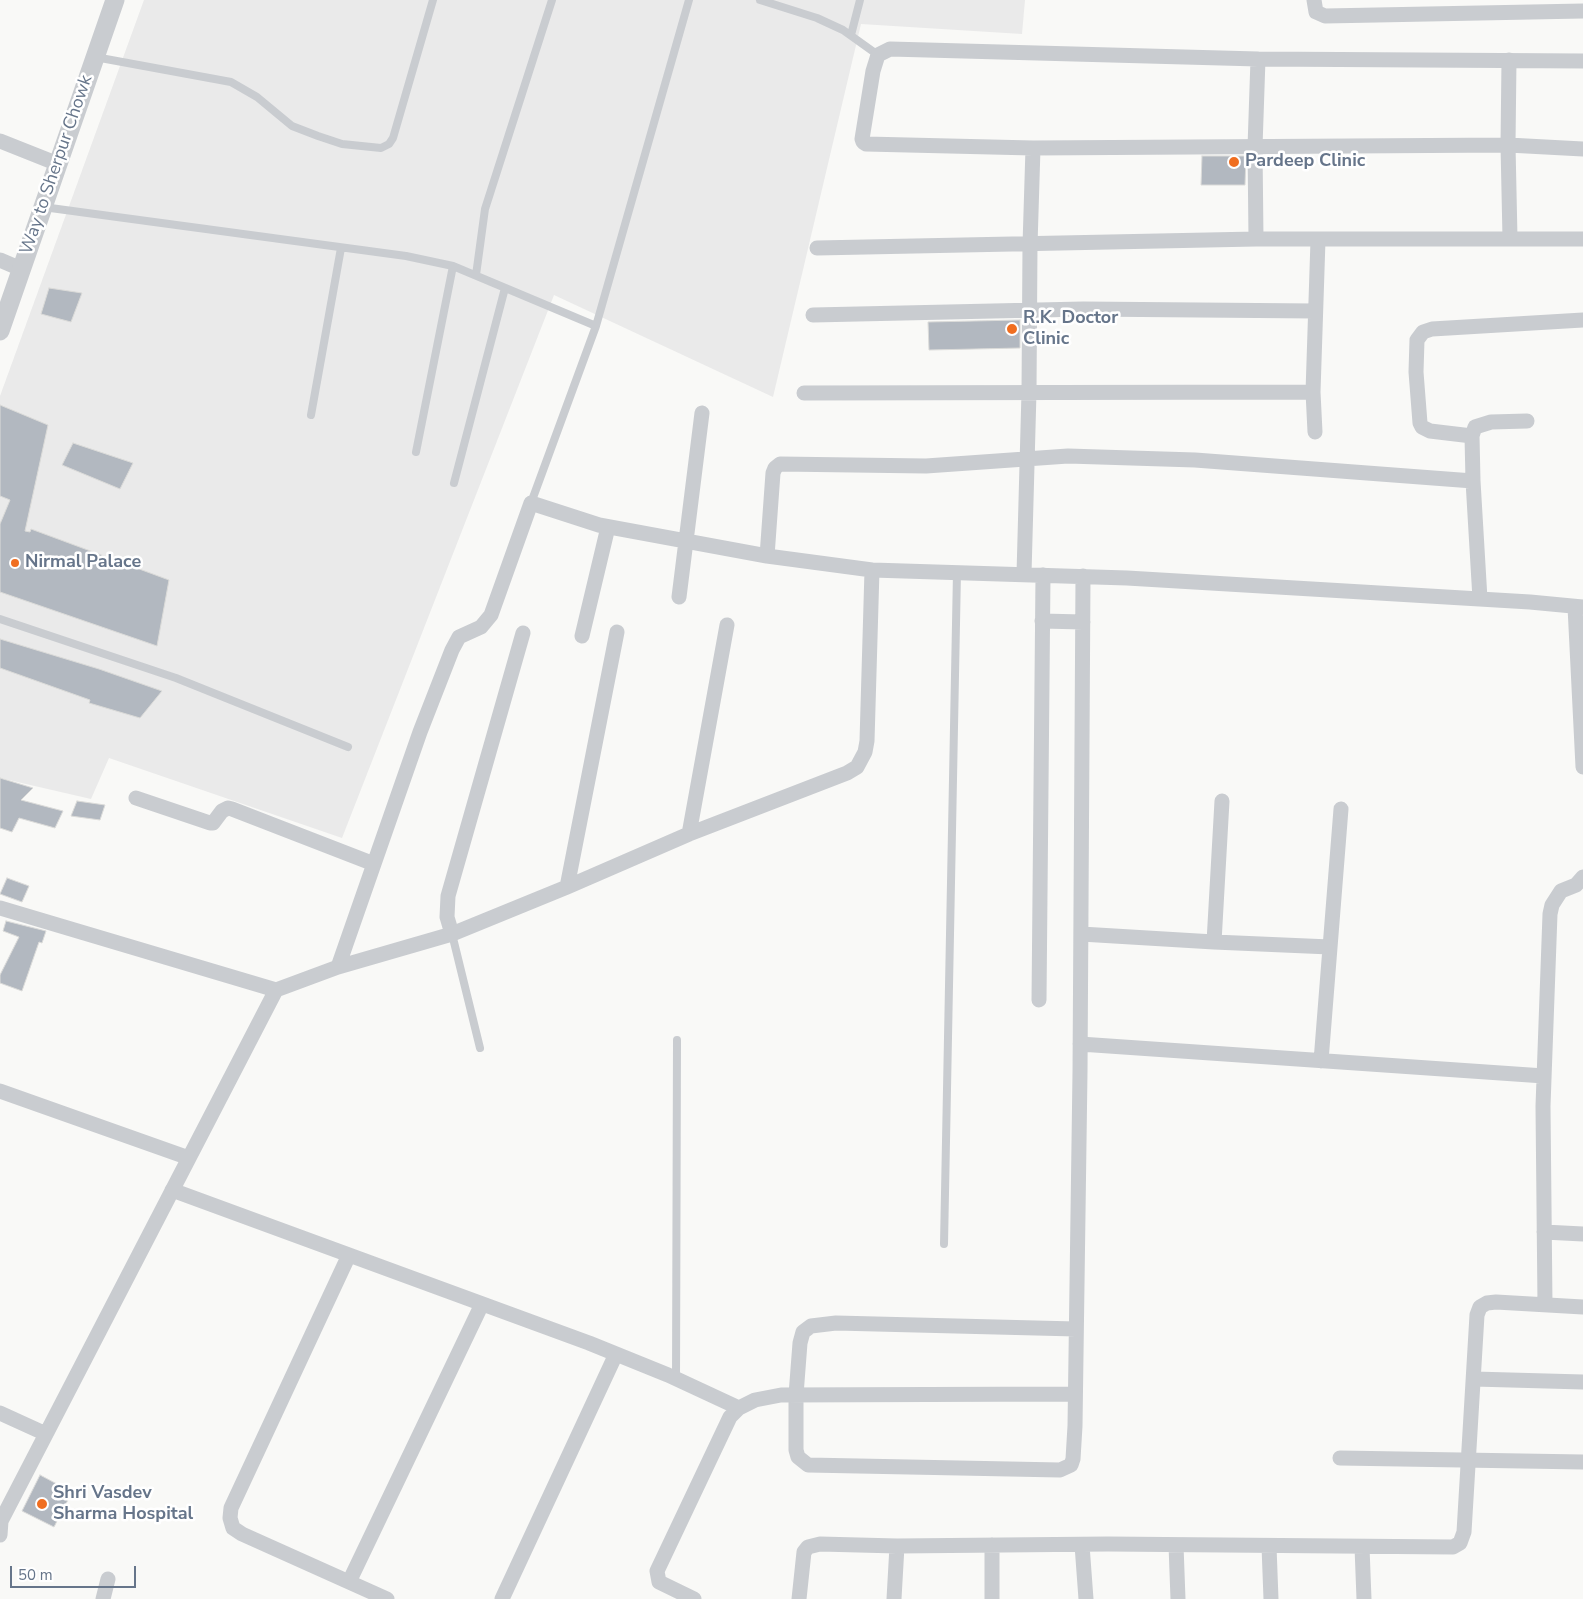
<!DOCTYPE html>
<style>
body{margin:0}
#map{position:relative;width:1583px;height:1599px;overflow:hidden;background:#f9f9f7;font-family:"Nunito Sans",sans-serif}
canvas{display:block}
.scale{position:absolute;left:10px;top:1566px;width:126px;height:22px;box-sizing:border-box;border:2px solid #66758a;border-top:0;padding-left:6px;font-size:15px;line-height:18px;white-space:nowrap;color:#66758a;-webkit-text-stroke:4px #fff;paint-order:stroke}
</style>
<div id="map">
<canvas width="1583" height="1599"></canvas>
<div class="scale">50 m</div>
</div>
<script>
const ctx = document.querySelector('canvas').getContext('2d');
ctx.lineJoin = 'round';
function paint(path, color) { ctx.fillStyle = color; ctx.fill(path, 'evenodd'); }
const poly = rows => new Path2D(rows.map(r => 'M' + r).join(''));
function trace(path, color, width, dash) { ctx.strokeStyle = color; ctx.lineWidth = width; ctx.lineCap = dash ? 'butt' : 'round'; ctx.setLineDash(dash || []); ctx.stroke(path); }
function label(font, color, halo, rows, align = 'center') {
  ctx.font = font + ' "Nunito Sans",sans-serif'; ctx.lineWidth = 5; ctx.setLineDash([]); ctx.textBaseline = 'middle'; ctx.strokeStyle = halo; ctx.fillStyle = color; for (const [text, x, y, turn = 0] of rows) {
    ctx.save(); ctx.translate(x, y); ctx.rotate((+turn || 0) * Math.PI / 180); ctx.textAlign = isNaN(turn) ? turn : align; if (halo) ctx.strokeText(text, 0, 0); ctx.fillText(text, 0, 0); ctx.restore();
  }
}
paint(poly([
 [144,0,1025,0,1022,34,861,24,773,397,554,295,342,838,109,758,91,799,0,778,0,396]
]), '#eaeaea');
const building = poly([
 [1202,156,1246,156,1245,185,1201,185,1202,156],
 [49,288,82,293,71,322,41,314,49,288],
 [1020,320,1020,348,929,350,928,322,1020,320],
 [0,405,48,425,25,531,30,532,31,529,169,580,157,646,0,592,0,524,10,500,0,496,0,405],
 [73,443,133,463,120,489,62,465,73,443],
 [0,639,99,669,162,691,140,718,89,703,90,700,0,668,0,639],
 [0,778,33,788,21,800,63,811,55,828,19,818,12,832,0,828,0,778],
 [77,801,105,805,100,820,71,816,77,801],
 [7,878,29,886,22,902,0,894,7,878],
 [6,921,46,931,42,943,39,942,22,991,0,983,0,975,19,937,3,931,6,921],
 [40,1475,72,1492,54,1527,22,1511,40,1475]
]);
paint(building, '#b2b8c0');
trace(building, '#dbdbd9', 1);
trace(poly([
 [760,0,817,18,843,30,878,55],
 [851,35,860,0],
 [95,57,231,82,257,97,292,126,318,136,342,144,381,148,389,144,393,138,433,0],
 [43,207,406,256,453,266,596,326],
 [476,275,485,209,552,0],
 [311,415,341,248],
 [416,452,453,266],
 [454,483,505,288],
 [531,503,596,326,689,0],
 [0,619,176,678,348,747],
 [452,934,480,1048],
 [944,1244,957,572],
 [676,1379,677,1040]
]), '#c9ccd0', 8);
trace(poly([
 [1314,0,1316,12,1325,16,1583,11],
 [1509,60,1508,145,1510,238],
 [1583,61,1258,59,890,49,878,55,873,71,862,139,863,142,866,144,1033,148,1508,145,1583,149],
 [0,141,58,164],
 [1256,239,1255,147,1258,59],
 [817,248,1256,239,1583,239],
 [0,260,21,269],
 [813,315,1083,309,1315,311],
 [804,393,1313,392],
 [1315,432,1313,392,1318,240],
 [1472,436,1430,431,1422,427,1420,423,1416,372,1417,340,1423,332,1432,329,1583,320],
 [1473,481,1472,436,1475,427,1491,422,1527,421],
 [767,556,773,473,775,468,780,464,926,466,1068,456,1195,460,1473,481,1480,599],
 [1024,574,1029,392,1030,245,1033,148],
 [679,597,702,413],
 [1575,607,1583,767],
 [1042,621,1083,622],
 [582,636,608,527],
 [136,798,210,823,213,823,222,811,228,808,232,809,374,864],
 [689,834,727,625],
 [567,887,617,632],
 [0,908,276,990,338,967,452,934,567,887,689,834,847,773,857,767,865,752,867,741,872,570,1127,578,1530,602,1583,607],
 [452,934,447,917,448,896,523,633],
 [1081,934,1214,942,1330,947],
 [1214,942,1222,801],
 [338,967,420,732,452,650,459,637,481,627,491,615,531,503,599,525,767,556,872,570],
 [1039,1000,1043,575],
 [1080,1044,1544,1076],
 [1321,1061,1341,809],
 [0,1091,189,1158],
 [172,1190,589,1343,668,1375,739,1408],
 [1544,1232,1583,1234],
 [349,1255,231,1508,230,1518,233,1528,242,1534,387,1599],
 [1545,1305,1543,1106,1550,914,1552,905,1561,891,1576,885,1583,877],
 [1076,1329,836,1323,811,1326,803,1332,800,1343,796,1395,796,1450,798,1457,808,1465,1060,1470,1071,1465,1073,1459,1075,1426,1080,1072,1083,576],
 [1474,1379,1583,1382],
 [0,1413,46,1434],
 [1340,1458,1583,1462],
 [0,1535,1,1521,276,990],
 [992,1545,992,1599],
 [1082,1545,1086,1599],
 [1176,1545,1178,1599],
 [1269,1546,1271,1599],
 [1362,1547,1364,1599],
 [349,1582,482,1304],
 [103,1599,108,1579],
 [502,1599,616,1354],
 [694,1599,659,1582,657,1571,730,1417,739,1408,755,1400,781,1395,1075,1394],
 [799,1599,804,1552,808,1547,820,1544,897,1546,1108,1544,1453,1547,1460,1543,1464,1532,1477,1315,1480,1307,1487,1303,1496,1302,1583,1307],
 [894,1599,897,1546]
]), '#c9ccd0', 15);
trace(poly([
 [0,331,115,0]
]), '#c9ccd0', 19);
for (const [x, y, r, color] of [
 [1234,162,6,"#f06e20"],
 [1012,329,6,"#f06e20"],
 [15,563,5,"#f06e20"],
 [42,1504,6,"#f06e20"]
]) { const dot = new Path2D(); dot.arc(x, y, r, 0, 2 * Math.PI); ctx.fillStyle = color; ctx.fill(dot); trace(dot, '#fff', 2); }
label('bold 18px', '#66758a', '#fff', [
 ["Pardeep Clinic",1245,162],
 ["R.K. Doctor",1023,319],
 ["Clinic",1023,340],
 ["Nirmal Palace",25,563],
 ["Shri Vasdev",53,1494],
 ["Sharma Hospital",53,1515]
], 'left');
label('18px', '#66758a', '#fff', [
 ["Way to Sherpur Chowk",57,165,-71]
]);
</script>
